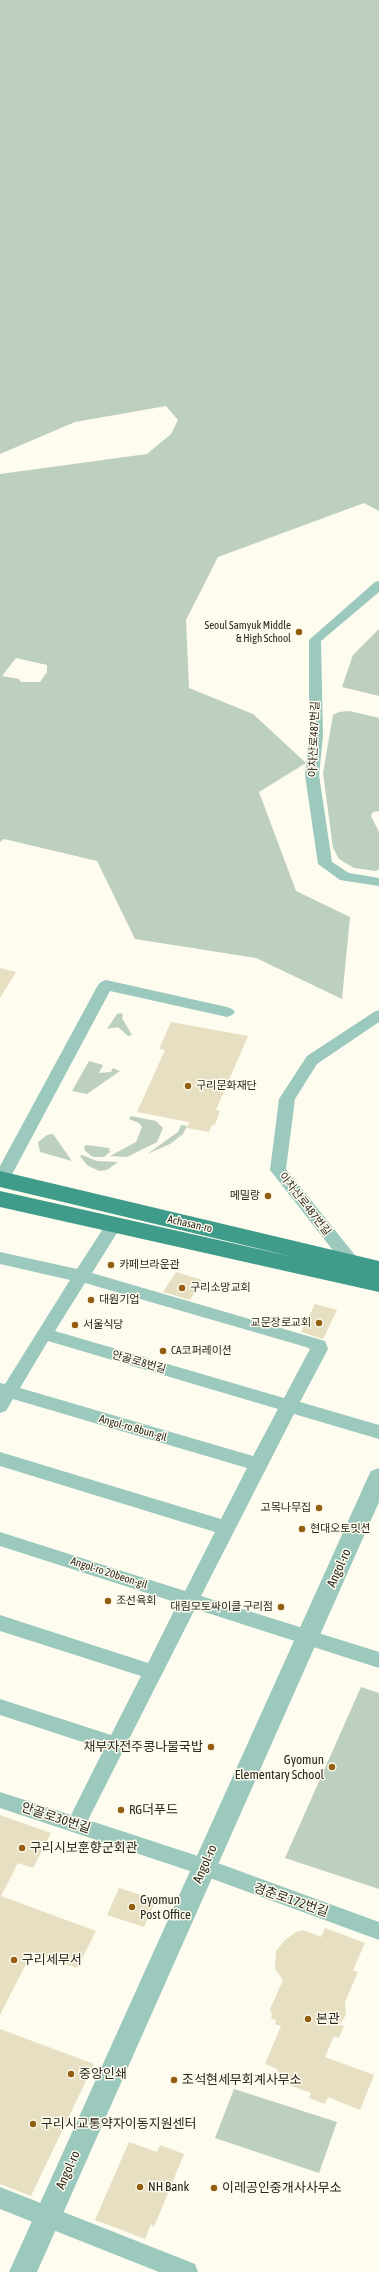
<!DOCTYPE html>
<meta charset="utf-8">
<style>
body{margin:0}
canvas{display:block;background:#fefbef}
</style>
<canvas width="379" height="2272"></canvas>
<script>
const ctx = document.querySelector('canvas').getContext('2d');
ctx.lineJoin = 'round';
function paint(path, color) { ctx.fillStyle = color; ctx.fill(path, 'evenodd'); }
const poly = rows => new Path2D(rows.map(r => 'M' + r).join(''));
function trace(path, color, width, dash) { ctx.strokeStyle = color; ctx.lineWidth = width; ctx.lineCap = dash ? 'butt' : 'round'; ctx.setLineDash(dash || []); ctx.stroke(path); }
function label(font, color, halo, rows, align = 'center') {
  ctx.font = font + ' "Asap Condensed","Noto Sans KR",sans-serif'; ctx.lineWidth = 3; ctx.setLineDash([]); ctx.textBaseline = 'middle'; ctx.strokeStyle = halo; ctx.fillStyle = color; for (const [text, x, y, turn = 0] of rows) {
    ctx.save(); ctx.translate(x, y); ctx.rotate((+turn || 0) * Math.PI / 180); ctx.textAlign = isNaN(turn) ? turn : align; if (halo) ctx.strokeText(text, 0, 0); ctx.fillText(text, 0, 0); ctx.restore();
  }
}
paint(poly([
 [0,0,379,0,379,511,364,503,218,557,186,620,189,688,253,714,306,763,259,792,296,891,350,917,342,999,256,958,135,939,97,861,4,839,0,842,0,474,147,454,171,434,178,420,166,406,75,422,0,454],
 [16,658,47,665,47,672,40,682,21,682,19,679,2,676],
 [379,629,379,696,342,687,353,655],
 [350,711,379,718,379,811,373,812,371,816,379,832,379,869,376,871,354,868,339,859,333,848,323,773,333,715,339,712],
 [121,1013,123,1015,122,1018,132,1035,128,1036,118,1027,107,1029,117,1014],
 [89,1061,103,1065,99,1073,111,1072,113,1068,120,1071,87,1094,72,1091],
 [131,1116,156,1121,163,1128,157,1142,127,1157,110,1156,136,1142,142,1127,139,1123,129,1119],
 [181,1125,187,1126,183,1134,170,1144,147,1154,178,1132],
 [53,1134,72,1161,40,1152,38,1142,47,1135],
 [87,1145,109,1148,110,1152,104,1157,93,1157,85,1151,84,1147],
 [82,1155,97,1161,118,1162,107,1170,99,1171,87,1165,80,1156],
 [361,1687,379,1693,379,1889,285,1858],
 [234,2089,337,2122,319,2173,215,2138]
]), '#bdcfbf');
paint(poly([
 [0,968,16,972,0,998],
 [171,1022,248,1036,216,1110,220,1111,215,1125,212,1125,209,1132,187,1128,189,1122,137,1112,165,1050,159,1049],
 [176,1272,202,1280,190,1300,163,1292],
 [315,1304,337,1310,323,1339,301,1332],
 [0,1815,51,1833,33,1868,18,1863,1,1896,96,1931,77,1968,32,1952,0,2015],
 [119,1888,156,1900,144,1927,107,1915],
 [325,1928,365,1943,353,1970,358,1972,345,2002,346,2015,339,2025,344,2026,339,2038,334,2036,325,2057,374,2075,360,2110,328,2097,325,2104,309,2098,311,2093,284,2083,277,2069,265,2064,281,2026,275,2024,276,2020,271,2018,272,2015,270,2009,283,1980,275,1969,276,1951,285,1940,296,1932,303,1930,321,1937],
 [0,2029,94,2064,31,2196,0,2184],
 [129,2142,157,2152,160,2145,184,2154,154,2227,151,2224,145,2239,95,2220]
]), '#e7dfc1');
paint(poly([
 [379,581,379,592,321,641,323,736,319,775,332,862,349,873,379,878,379,886,340,880,318,864,305,775,309,736,309,640,375,582,379,581],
 [106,980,227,1007,232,1009,235,1012,232,1015,227,1017,110,991,9,1180,7,1184,0,1185,0,1166,98,985,101,982,106,980],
 [379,1010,379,1022,317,1064,295,1099,286,1169,358,1259,360,1263,358,1267,352,1269,346,1267,270,1170,279,1099,307,1056,374,1012,379,1010],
 [114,1219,120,1221,122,1225,92,1273,325,1341,328,1349,300,1402,379,1425,379,1439,294,1414,201,1596,379,1652,379,1668,195,1609,88,1820,204,1858,379,1922,379,1940,199,1874,0,1808,0,1792,71,1815,104,1749,0,1715,0,1699,111,1735,141,1676,0,1631,0,1615,148,1663,178,1603,0,1546,0,1532,185,1591,215,1532,0,1466,0,1452,221,1519,247,1468,13,1399,6,1411,0,1413,0,1383,5,1384,70,1280,0,1264,0,1252,77,1269,108,1221,114,1219],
 [85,1283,306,1347,310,1349,284,1398,55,1331,85,1283],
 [48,1341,278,1409,253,1456,20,1388,48,1341],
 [0,2187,195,2264,198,2272,159,2272,0,2209,0,2187]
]), '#9cc9be');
paint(poly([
 [379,1468,379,1502,37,2272,9,2272,368,1477,371,1471,379,1468]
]), '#9cc9be');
paint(poly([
 [0,1171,379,1261,379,1292,0,1207,0,1191,294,1257,0,1187,0,1171]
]), '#3f9c8a');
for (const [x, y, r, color] of [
 [299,632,4,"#925e10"],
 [188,1086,4,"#925e10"],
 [268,1196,4,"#925e10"],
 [111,1265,4,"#925e10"],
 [182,1288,4,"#925e10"],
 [91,1300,4,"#925e10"],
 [319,1323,4,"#925e10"],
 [75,1325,4,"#925e10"],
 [163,1351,4,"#925e10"],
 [319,1508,4,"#925e10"],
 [302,1529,4,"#925e10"],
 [108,1601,4,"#925e10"],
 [281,1607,4,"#925e10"],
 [211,1747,4,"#925e10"],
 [332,1767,4,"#925e10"],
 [121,1810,4,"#925e10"],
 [22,1848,4,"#925e10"],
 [132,1907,4,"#925e10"],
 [14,1960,4,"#925e10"],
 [308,2019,4,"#925e10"],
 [71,2074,4,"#925e10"],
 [174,2080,4,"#925e10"],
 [33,2124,4,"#925e10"],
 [140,2187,4,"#925e10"],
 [214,2188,4,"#925e10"]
]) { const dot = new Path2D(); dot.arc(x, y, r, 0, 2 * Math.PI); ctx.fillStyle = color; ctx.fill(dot); trace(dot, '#fefbef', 1.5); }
label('11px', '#2b281d', '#fefbef', [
 ["Seoul Samyuk Middle",291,626,"right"],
 ["& High School",291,639,"right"],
 ["구리문화재단",196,1086],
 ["메밀랑",260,1196,"right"],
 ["카페브라운관",119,1265],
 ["구리소망교회",190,1288],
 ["대원기업",99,1300],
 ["교문장로교회",311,1323,"right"],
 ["서울식당",83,1325],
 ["CA코퍼레이션",171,1351],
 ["고목나무집",311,1508,"right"],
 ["현대오토밋션",310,1529],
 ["조선육회",116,1601],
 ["대림모토싸이클 구리점",273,1607,"right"]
], 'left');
label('11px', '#2b281d', '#fefbef', [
 ["아차산로487번길",314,739,-88],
 ["아차산로487번길",305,1204,52],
 ["Achasan-ro",190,1224,13],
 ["안골로8번길",139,1362,16],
 ["Angol-ro 8bun-gil",133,1428,16],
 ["Angol-ro 20beon-gil",109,1573,18]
]);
label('13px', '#2b281d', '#fefbef', [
 ["Angol-ro",339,1568,-66],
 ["안골로30번길",56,1818,18],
 ["Angol-ro",205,1864,-66],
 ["경춘로172번길",291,1900,19],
 ["Angol-ro",68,2170,-66]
]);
label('13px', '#2b281d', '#fefbef', [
 ["채부자전주콩나물국밥",203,1747,"right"],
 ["Gyomun",324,1760,"right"],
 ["Elementary School",324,1775,"right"],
 ["RG더푸드",129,1810],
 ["구리시보훈향군회관",30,1848],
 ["Gyomun",140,1900],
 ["Post Office",140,1915],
 ["구리세무서",22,1960],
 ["본관",316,2019],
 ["중앙인쇄",79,2074],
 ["조석현세무회계사무소",182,2080],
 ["구리시교통약자이동지원센터",41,2124],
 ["NH Bank",148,2187],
 ["이레공인중개사사무소",222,2188]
], 'left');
</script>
